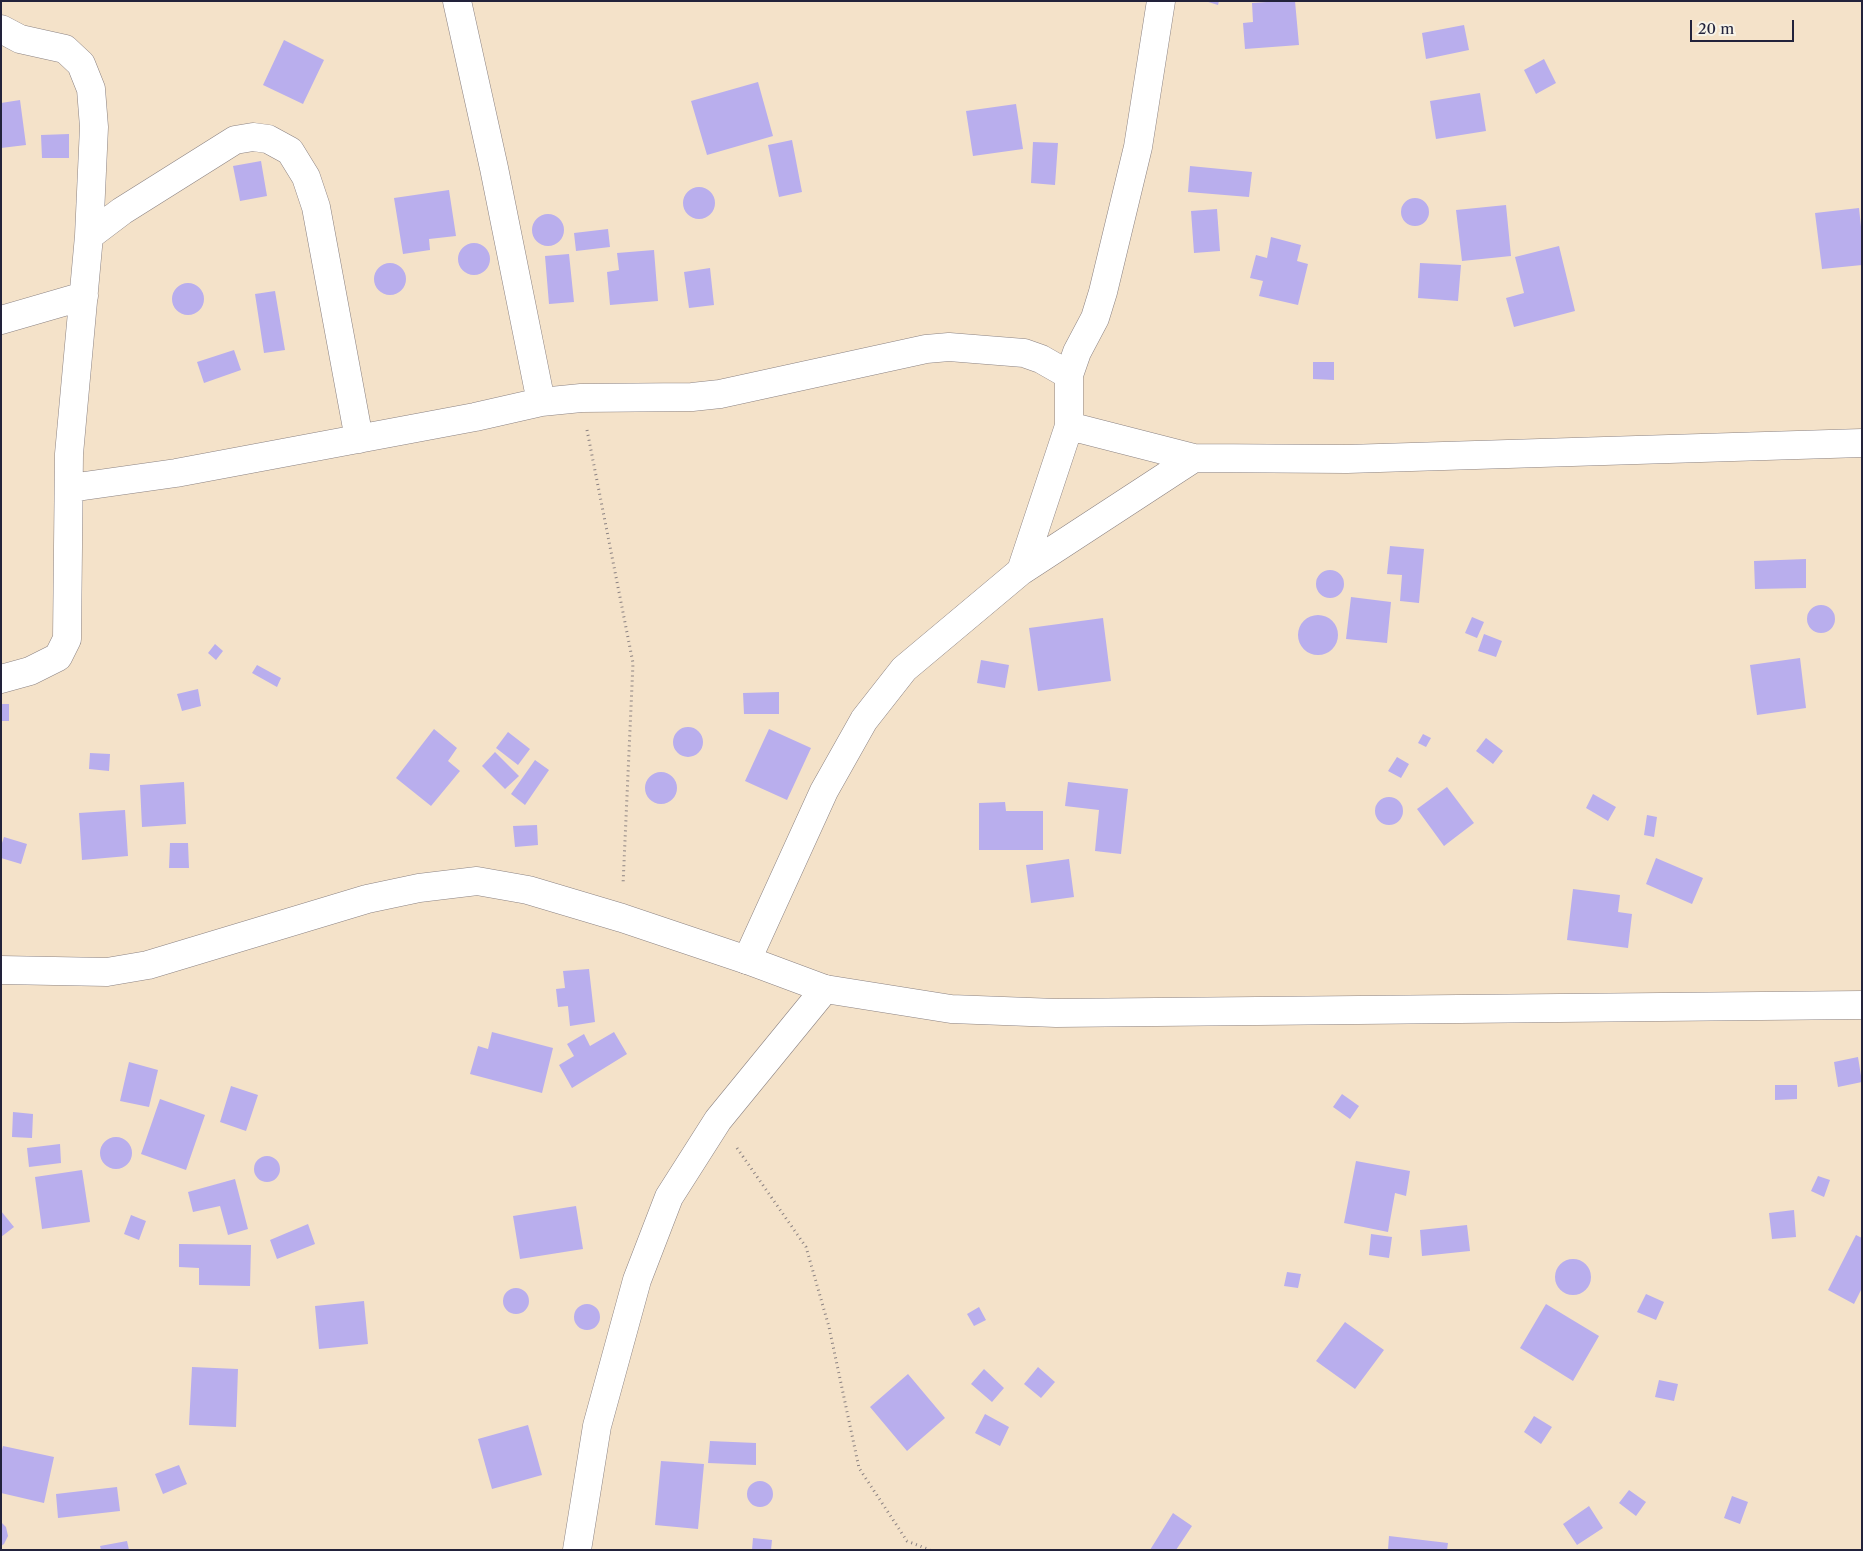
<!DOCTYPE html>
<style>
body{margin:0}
#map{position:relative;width:1863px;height:1551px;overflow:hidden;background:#f4e2c9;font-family:"Libre Caslon Text",serif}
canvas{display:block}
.frame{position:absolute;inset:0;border:2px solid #22223b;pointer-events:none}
.scale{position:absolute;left:1690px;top:20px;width:104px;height:22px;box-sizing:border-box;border:2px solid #22223b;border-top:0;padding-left:6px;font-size:15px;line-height:18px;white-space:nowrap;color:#22223b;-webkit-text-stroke:4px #f7f3e8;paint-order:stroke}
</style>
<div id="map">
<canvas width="1863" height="1551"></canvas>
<div class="frame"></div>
<div class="scale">20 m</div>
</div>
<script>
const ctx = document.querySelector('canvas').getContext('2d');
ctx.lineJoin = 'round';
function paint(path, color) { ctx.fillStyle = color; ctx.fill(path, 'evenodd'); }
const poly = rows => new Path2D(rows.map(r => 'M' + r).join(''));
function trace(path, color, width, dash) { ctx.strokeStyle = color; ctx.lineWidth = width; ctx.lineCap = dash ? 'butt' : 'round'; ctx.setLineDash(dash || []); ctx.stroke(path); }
paint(poly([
 [1205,1,1219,1,1218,5],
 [1281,1,1295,1,1299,45,1245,49,1243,23,1253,22,1252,3],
 [1464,25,1469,50,1426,59,1422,33],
 [284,40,324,60,303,104,263,85],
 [1544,59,1556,83,1536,94,1524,70],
 [758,82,773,136,707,155,691,101],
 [1480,93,1486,131,1436,139,1430,101],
 [20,100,26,145,1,148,1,103],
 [1016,104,1023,149,973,156,966,111],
 [69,134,69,158,42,158,41,135],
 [792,140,802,192,779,197,768,145],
 [1033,142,1058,143,1055,185,1031,183],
 [261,161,267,196,240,201,233,166],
 [1190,166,1252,172,1249,197,1188,192],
 '683 203a16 16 0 1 1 32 0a16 16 0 1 1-32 0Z',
 [449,190,456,236,429,239,430,250,403,254,394,198],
 '1401 212a14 14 0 1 1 28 0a14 14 0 1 1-28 0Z',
 [1506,205,1511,256,1462,261,1456,210],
 [1859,208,1862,236,1862,265,1822,269,1815,213],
 [1217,209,1220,251,1194,253,1191,211],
 '532 230a16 16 0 1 1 32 0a16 16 0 1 1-32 0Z',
 [608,229,610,247,576,251,574,233],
 [1271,237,1301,245,1297,261,1308,264,1298,305,1259,296,1263,281,1250,278,1256,255,1267,258],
 '458 259a16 16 0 1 1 32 0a16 16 0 1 1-32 0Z',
 [1559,246,1575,311,1514,327,1506,298,1524,293,1515,257],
 [654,250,658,301,610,305,607,272,619,270,617,253],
 [569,254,574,302,549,304,545,256],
 [1420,263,1461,265,1458,301,1418,298],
 '374 279a16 16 0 1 1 32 0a16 16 0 1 1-32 0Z',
 [710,268,714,305,689,308,684,272],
 '172 299a16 16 0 1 1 32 0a16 16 0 1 1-32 0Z',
 [275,291,285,350,264,353,255,294],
 [234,350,241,370,204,383,197,362],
 [1313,362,1334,362,1334,380,1313,379],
 [1390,546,1424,549,1419,603,1400,601,1402,575,1387,574],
 [1806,559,1806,588,1755,589,1754,561],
 '1316 584a14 14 0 1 1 28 0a14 14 0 1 1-28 0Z',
 [1351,597,1391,602,1387,643,1346,639],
 '1807 619a14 14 0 1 1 28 0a14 14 0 1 1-28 0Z',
 '1298 635a20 20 0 1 1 40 0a20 20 0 1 1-40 0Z',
 [1472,617,1484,622,1477,638,1465,633],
 [1103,618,1111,681,1038,691,1029,628],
 [1484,634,1502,641,1496,657,1478,651],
 [215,644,223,651,216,660,208,653],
 [1800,658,1806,708,1757,715,1750,665],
 [981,660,1009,665,1005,688,977,683],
 [257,665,281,678,277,687,252,673],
 [198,689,201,706,182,711,177,694],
 [779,692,779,714,744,714,743,693],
 [1,704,9,704,9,721,1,721],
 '673 742a15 15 0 1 1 30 0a15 15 0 1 1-30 0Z',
 [434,729,457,748,448,761,460,771,431,806,396,778],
 [769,729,811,748,787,800,745,781],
 [508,732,530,749,518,765,496,748],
 [1423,734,1431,738,1426,747,1418,743],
 [1486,738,1503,751,1493,764,1476,751],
 [495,752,519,776,505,789,482,766],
 [90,753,110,754,109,771,89,769],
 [1397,757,1409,764,1401,778,1388,771],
 [535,760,549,770,525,805,511,794],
 '645 788a16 16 0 1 1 32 0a16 16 0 1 1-32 0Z',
 [184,782,186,824,142,827,140,785],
 [1068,782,1128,789,1121,854,1095,851,1099,810,1065,806],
 [1447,787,1474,823,1444,846,1417,809],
 [1593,794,1616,807,1608,821,1586,808],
 '1375 811a14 14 0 1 1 28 0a14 14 0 1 1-28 0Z',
 [1005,802,1006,811,1043,811,1043,850,979,850,979,803],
 [125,810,128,856,82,860,79,813],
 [1647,815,1657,817,1654,837,1644,835],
 [537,825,538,845,515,847,513,826],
 [4,837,27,844,21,864,1,858,1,846],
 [170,843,188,843,189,868,169,868],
 [1656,858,1703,878,1692,904,1646,884],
 [1069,859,1074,897,1031,903,1026,865],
 [1573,889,1620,895,1618,912,1632,914,1628,948,1567,940],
 [589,969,595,1022,570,1026,568,1006,558,1007,556,989,565,988,563,971],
 [492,1032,553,1048,542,1093,470,1074,478,1046,488,1049],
 [614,1032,627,1054,572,1088,559,1065,574,1056,567,1044,584,1034,590,1046],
 [1858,1057,1862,1082,1838,1087,1834,1062],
 [129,1062,158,1070,149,1107,120,1101],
 [1775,1085,1797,1085,1797,1099,1775,1100],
 [231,1086,258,1095,246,1131,220,1122],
 [1342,1094,1359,1106,1350,1119,1333,1107],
 [160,1099,205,1115,186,1170,141,1154],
 [13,1112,33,1114,32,1138,12,1137],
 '100 1153a16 16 0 1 1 32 0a16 16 0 1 1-32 0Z',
 [60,1144,61,1163,29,1167,27,1148],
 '254 1169a13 13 0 1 1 26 0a13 13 0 1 1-26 0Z',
 [1356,1161,1410,1171,1406,1196,1395,1193,1388,1232,1344,1223],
 [82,1170,90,1222,42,1229,35,1177],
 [1818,1176,1830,1180,1824,1197,1811,1191],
 [235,1179,248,1229,228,1235,220,1206,193,1212,188,1192],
 [576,1206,583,1249,520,1259,513,1216],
 [1794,1210,1796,1237,1772,1239,1769,1213],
 [1,1211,14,1227,1,1237],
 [131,1215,146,1221,139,1240,124,1234],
 [308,1224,315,1244,277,1259,270,1240],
 [1467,1225,1470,1251,1422,1256,1420,1230],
 [1371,1234,1392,1237,1389,1258,1369,1255],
 [1856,1235,1862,1238,1862,1288,1854,1304,1828,1290],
 [179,1244,251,1245,250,1286,199,1285,199,1268,179,1267],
 '1555 1277a18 18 0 1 1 36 0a18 18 0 1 1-36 0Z',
 [1287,1272,1301,1274,1298,1288,1284,1286],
 '503 1301a13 13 0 1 1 26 0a13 13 0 1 1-26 0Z',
 [1646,1294,1664,1302,1656,1320,1637,1312],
 [364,1301,368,1344,319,1349,315,1306],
 '574 1317a13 13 0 1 1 26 0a13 13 0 1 1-26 0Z',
 [1546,1304,1599,1336,1573,1381,1520,1348],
 [979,1307,986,1320,974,1326,967,1314],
 [1345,1322,1384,1350,1355,1389,1316,1361],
 [192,1367,238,1369,236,1427,189,1425],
 [1038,1367,1055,1382,1041,1398,1024,1384],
 [984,1369,1004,1388,992,1402,971,1384],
 [908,1374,945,1418,907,1451,870,1407],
 [1659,1380,1678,1384,1674,1401,1655,1397],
 [985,1414,1009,1427,1000,1446,975,1433],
 [1534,1416,1552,1427,1541,1444,1524,1432],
 [528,1425,542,1475,492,1489,478,1439],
 [710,1441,756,1443,756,1465,708,1463],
 [3,1446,54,1457,44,1503,1,1493,1,1454],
 [661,1461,704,1464,698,1529,655,1525],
 [179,1465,187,1484,163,1494,155,1474],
 '747 1494a13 13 0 1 1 26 0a13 13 0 1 1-26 0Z',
 [117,1487,120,1511,58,1518,56,1494],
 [1629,1490,1646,1502,1636,1516,1619,1503],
 [1732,1496,1748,1502,1740,1524,1724,1518],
 [1589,1506,1603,1528,1577,1545,1563,1524],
 [1173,1513,1192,1526,1176,1550,1150,1550],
 [1,1522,6,1527,8,1536,4,1544,1,1546],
 [1389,1536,1448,1543,1447,1550,1388,1550],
 [753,1538,772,1540,771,1550,752,1550],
 [127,1541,129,1550,101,1550,100,1546]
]), '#b9aeed');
const minor = poly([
 [457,1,494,168,541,402],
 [1,29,20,39,65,49,81,64,91,89,94,127,89,236,69,454,67,639,58,657,30,671,1,679],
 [89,236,122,211,235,140,253,137,268,139,290,151,306,177,316,207,359,439],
 [1,320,84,296],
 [1069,426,1194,458,1347,459,1862,443],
 [70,488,176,473,475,417,541,402,581,398,692,397,720,394,926,349,949,347,1024,353,1041,359,1069,375],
 [1021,571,1069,426,1069,375,1077,352,1095,318,1103,292,1138,147,1161,1],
 [747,960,824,791,864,720,904,669,1021,571,1194,458],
 [825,989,951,1009,1056,1013,1862,1005]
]);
const tertiary = poly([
 [1,970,107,972,148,965,367,899,419,888,477,881,528,890,622,918,747,960,825,989,718,1120,669,1197,637,1280,597,1426,577,1550]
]);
trace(minor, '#8b8282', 29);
trace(tertiary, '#8b8282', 29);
trace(poly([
 [587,430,633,663,623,885],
 [737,1148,806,1247,829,1327,859,1468,907,1541,930,1550]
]), '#8b8282', 3, [1, 4]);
trace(minor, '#fff', 28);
trace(tertiary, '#fff', 28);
</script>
